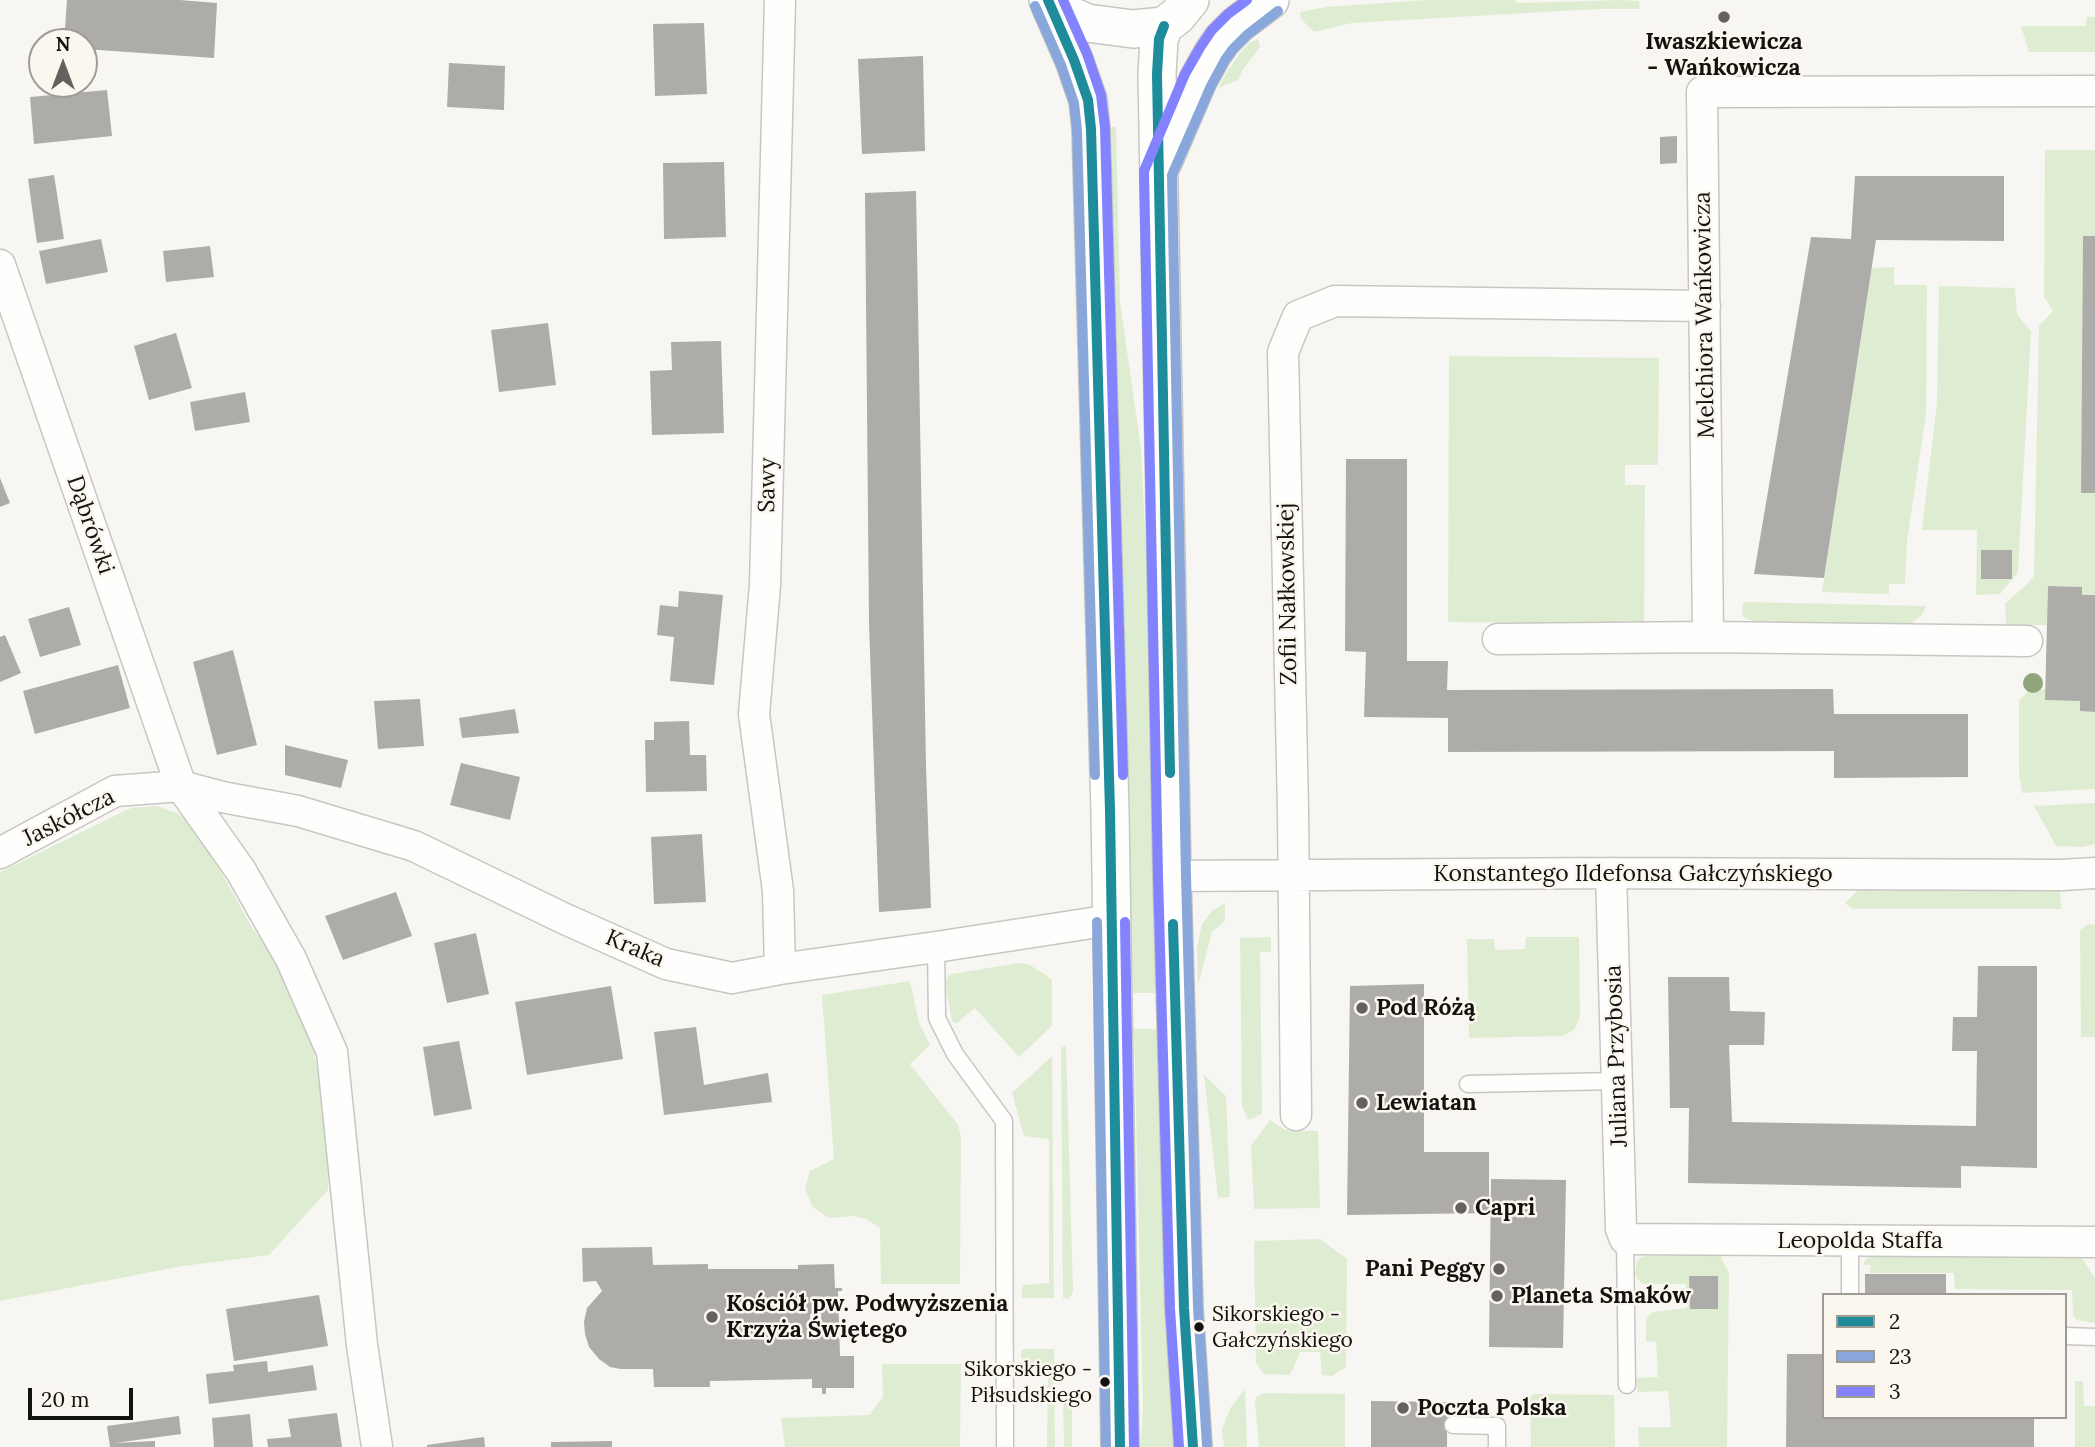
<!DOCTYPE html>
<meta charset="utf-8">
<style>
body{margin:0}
#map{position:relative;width:2095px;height:1447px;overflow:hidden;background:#f8f6f2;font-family:Lora,serif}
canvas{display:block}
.legend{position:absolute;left:1822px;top:1293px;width:245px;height:126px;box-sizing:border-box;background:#fbf7ef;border:2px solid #9e9b95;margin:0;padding:9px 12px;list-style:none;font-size:21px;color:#13120f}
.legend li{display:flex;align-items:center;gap:14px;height:35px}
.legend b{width:35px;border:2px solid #9e9b95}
.north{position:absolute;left:28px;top:28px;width:70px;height:70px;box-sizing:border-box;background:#fbf7ef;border:2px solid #9e9b95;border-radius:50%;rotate:0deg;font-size:19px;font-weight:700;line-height:28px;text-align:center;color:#13120f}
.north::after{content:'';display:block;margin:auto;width:24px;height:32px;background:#63625e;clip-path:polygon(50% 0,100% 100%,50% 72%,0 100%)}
.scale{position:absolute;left:28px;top:1388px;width:105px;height:32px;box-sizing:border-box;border:4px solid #13120f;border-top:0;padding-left:9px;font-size:21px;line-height:24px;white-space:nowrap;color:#13120f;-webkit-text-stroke:5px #fbf7ef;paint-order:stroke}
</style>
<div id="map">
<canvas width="2095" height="1447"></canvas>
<ul class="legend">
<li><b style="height:9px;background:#1e8c9b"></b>2</li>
<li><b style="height:9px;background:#8aa7db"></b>23</li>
<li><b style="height:9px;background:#8383ff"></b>3</li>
</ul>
<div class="north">N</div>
<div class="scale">20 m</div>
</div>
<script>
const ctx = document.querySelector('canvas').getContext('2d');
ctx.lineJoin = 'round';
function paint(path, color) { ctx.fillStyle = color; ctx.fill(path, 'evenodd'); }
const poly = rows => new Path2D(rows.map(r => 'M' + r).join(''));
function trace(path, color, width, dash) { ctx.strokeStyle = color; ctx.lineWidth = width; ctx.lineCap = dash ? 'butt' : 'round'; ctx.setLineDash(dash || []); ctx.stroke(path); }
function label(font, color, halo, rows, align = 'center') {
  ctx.font = font + ' Lora,serif'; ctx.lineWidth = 5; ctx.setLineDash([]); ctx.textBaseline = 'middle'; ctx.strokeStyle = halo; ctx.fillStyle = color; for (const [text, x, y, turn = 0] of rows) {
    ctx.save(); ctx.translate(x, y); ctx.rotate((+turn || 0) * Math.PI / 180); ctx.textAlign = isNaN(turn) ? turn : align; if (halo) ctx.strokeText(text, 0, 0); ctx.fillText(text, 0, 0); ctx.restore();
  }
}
paint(poly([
 [1426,0,1513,0,1519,3,1622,0,1639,1,1640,9,1597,9,1352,23,1314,32,1301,19,1300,12,1326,7],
 [2087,17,2095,17,2095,52,2029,52,2021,26,2086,26],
 [1258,39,1260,47,1242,71,1238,80,1218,88,1227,72,1242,50,1249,43],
 [1111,127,1116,127,1120,302,1141,448,1148,590,1158,993,1133,993,1116,409],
 [2045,150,2095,150,2095,236,2083,237,2081,492,2095,493,2095,595,2082,595,2081,587,2048,586,2047,625,2006,625,2005,604,2029,582,2034,576,2039,326,2053,311,2044,297],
 [1894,267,1894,285,1927,285,1926,414,1907,541,1905,584,1889,584,1889,594,1822,592,1872,268],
 [1939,286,2015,288,2017,315,2031,331,2018,572,2000,594,1976,595,1977,530,1922,530,1937,402],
 [1449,356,1659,358,1658,465,1625,465,1625,485,1645,485,1644,623,1448,622],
 [1745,602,1926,606,1922,615,1910,624,1880,627,1766,626,1743,617,1742,606],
 [2031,689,2046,689,2045,700,2080,701,2080,711,2095,712,2095,789,2022,793,2019,774,2019,700],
 [2095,803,2095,844,2083,847,2056,846,2034,806],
 [157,806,179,814,197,829,251,926,289,976,310,1033,322,1092,328,1154,328,1190,269,1255,183,1266,0,1301,0,872,131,808],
 [2060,887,2061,909,1853,909,1845,903,1858,890,1865,888],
 [1225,903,1225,921,1212,932,1198,986,1197,946,1202,924,1212,911],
 [2088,924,2095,925,2095,1037,2081,1037,2080,930],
 [1271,937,1271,952,1260,952,1262,1114,1248,1120,1242,1106,1240,938],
 [1526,937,1579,937,1580,1015,1575,1029,1563,1036,1469,1038,1467,939,1494,939,1495,950,1525,949],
 [1019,963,1028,964,1043,973,1052,980,1052,1026,1019,1057,975,1008,957,1023,952,1022,945,982,948,976,952,974],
 [910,981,919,1022,930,1045,910,1064,958,1125,961,1137,960,1284,881,1284,880,1228,866,1219,854,1216,829,1218,813,1207,805,1189,810,1171,834,1159,822,995],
 [1134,1029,1159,1029,1167,1347,1173,1447,1140,1447,1143,1410],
 [1066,1045,1073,1292,1069,1299,1063,1298,1061,1048],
 [1052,1056,1054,1298,1021,1298,1023,1285,1049,1283,1049,1139,1024,1136,1012,1093],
 [1204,1075,1226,1096,1230,1197,1218,1198],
 [1270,1120,1285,1130,1318,1131,1320,1208,1254,1209,1251,1146],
 [1320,1239,1347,1259,1346,1367,1332,1376,1322,1375,1320,1352,1300,1352,1290,1375,1264,1374,1256,1363,1254,1241],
 [1720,1255,1729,1274,1727,1447,1639,1447,1638,1427,1671,1427,1668,1391,1637,1392,1636,1378,1658,1377,1656,1342,1646,1341,1646,1318,1653,1312,1687,1308,1686,1284,1642,1284,1635,1275,1637,1260,1645,1256],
 [1875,1256,2081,1257,2095,1278,2095,1323,2077,1320,2073,1316,2072,1290,1955,1289,1954,1273,1870,1273,1871,1265,1863,1265,1866,1259],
 [1024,1349,1054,1349,1055,1447,1047,1447,1048,1364,1026,1363,1021,1358,1021,1351],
 [882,1364,961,1364,960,1447,785,1447,781,1418,869,1415,883,1397],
 [2075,1381,2083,1381,2084,1406,2095,1406,2095,1447,2075,1447],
 [1245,1389,1247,1447,1224,1447,1222,1429,1231,1407],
 [1265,1393,1345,1394,1345,1447,1259,1447,1255,1402,1257,1396],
 [1535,1394,1614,1395,1615,1447,1531,1447,1530,1397],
 [1063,1398,1072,1398,1072,1447,1064,1447]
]), '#deedd2');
paint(poly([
 [67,0,180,0,217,3,214,58,84,49,84,42,64,42],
 [704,23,707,94,655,96,653,24],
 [923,56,925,151,862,154,858,59],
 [449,63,505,66,504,110,447,107],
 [107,90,112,136,34,144,30,97],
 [1677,136,1677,163,1660,164,1660,137],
 [724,162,726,237,664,239,663,163],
 [54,175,64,239,37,243,28,179],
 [1855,176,2004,176,2004,241,1876,240,1824,578,1754,574,1811,237,1851,239],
 [916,191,926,766,931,908,879,912,869,623,865,193],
 [2083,236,2095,236,2095,493,2081,493],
 [101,239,108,272,46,284,39,251],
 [210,246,214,277,166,282,163,251],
 [548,323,556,385,499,392,491,330],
 [176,333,192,388,149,400,134,346],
 [721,341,724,433,652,435,650,371,672,370,671,342],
 [245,392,250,422,195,431,190,402],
 [1346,459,1407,459,1407,661,1448,661,1447,690,1833,689,1834,714,1968,714,1968,777,1834,778,1834,751,1448,752,1448,718,1364,717,1366,652,1345,651],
 [0,478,10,503,0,507],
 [1981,550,2012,550,2012,579,1981,579],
 [2048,586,2082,587,2082,595,2095,595,2095,712,2080,711,2080,701,2045,700],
 [679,591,723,595,714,685,670,681,674,637,657,635,660,605,678,607],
 [69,607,81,645,40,657,28,619],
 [5,635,21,673,0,682,0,637],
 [233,650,257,745,217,755,193,662],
 [118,665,130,708,35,734,23,691],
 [420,699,424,746,378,749,374,701],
 [515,709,519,733,462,738,459,718],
 [689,721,690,755,706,755,707,791,646,792,645,740,654,740,654,722],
 [285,745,348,760,341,788,285,775],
 [461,763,520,777,510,820,450,805],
 [702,834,706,902,654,904,651,837],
 [396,892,412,936,343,960,325,916],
 [476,933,489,994,447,1003,434,943],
 [1978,966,2037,966,2037,1168,1961,1166,1961,1188,1688,1183,1689,1108,1670,1108,1668,977,1729,977,1730,1011,1765,1012,1764,1045,1729,1045,1732,1122,1976,1126,1977,1051,1952,1051,1953,1017,1977,1017],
 [1424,984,1424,1152,1489,1152,1489,1213,1347,1215,1350,986],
 [611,986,623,1059,527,1075,515,1002],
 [696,1027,704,1085,768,1073,772,1102,664,1115,654,1032],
 [459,1041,472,1109,434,1116,423,1047],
 [1491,1179,1566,1180,1563,1348,1489,1347],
 [652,1247,653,1265,708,1264,708,1269,798,1269,798,1265,834,1264,835,1288,842,1288,842,1291,838,1291,840,1356,854,1356,854,1388,826,1388,826,1394,822,1394,822,1388,812,1388,812,1379,710,1381,710,1387,654,1387,653,1369,621,1369,610,1367,599,1359,589,1347,585,1334,584,1322,587,1308,602,1291,596,1281,583,1282,582,1248],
 [1865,1274,1946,1274,1946,1295,1865,1295],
 [1689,1276,1718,1276,1718,1309,1690,1309],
 [319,1295,328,1346,234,1361,226,1309],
 [1787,1354,1822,1354,1824,1417,2034,1417,2034,1447,1786,1447],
 [267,1361,268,1372,313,1365,317,1390,209,1404,206,1374,234,1371,233,1365],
 [1371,1401,1447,1402,1447,1447,1371,1447],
 [337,1413,342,1447,268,1447,267,1439,291,1437,288,1419],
 [250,1414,253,1447,214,1447,212,1418],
 [179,1416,181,1434,115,1443,155,1441,155,1447,110,1447,107,1426],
 [484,1437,485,1447,427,1447,427,1445],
 [612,1441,612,1447,551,1447,551,1442]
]), '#adaca9');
const service = poly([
 [936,947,937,1018,955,1054,1004,1121,1005,1447],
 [1468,1084,1617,1081],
 [1625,1239,1627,1385],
 [1850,1241,1850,1295],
 [2065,1336,2095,1337],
 [1453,1425,1497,1426,1497,1447]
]);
const minor = poly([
 [780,0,765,585,754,714,778,891,780,969],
 [0,265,181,786,241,871,291,959,332,1052,362,1345,377,1447],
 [1498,639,1708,637],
 [2027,641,1708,637,1702,92,2095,91],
 [0,853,115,791,181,786,222,797,298,811,414,846,565,919,666,964,732,978,780,969,936,947,1111,920],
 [1611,873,1621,1229,1625,1239,2095,1242],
 [1172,876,1611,873,2061,875,2095,873],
 [1296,1115,1293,810,1283,352,1298,316,1335,301,1705,306]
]);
const tertiary = poly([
 [1048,0,1074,60,1088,100,1091,129,1110,811,1120,1447],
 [1051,7,1087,23,1133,29,1164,26,1177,16,1190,0],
 [1164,26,1159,39,1157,74,1172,876,1184,1308,1193,1447],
 [1163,162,1198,80,1213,53,1222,40,1238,24,1270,0]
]);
trace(service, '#c8c6c3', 19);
trace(minor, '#c8c6c3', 33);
trace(tertiary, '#c8c6c3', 40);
trace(service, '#fefefd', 16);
trace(minor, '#fefefd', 30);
trace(tertiary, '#fefefd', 37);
trace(poly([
 [1048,0,1074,60,1088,100,1091,129,1110,811,1120,1447],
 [1164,26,1159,39,1157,74,1170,773],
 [1173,924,1184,1308,1193,1447]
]), '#1e8c9b', 10);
trace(poly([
 [1035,6,1061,65,1074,103,1077,130,1095,775],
 [1097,922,1106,1447],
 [1207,1446,1198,1307,1186,876,1172,175,1211,86,1225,60,1233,49,1247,35,1278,11]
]), '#8aa7db', 10);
trace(poly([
 [1063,0,1087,54,1101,95,1105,128,1123,775],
 [1125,922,1134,1447],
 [1179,1447,1170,1308,1158,876,1144,171,1185,74,1201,46,1212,30,1228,14,1247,0]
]), '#8383ff', 10);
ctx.fillStyle = '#91a57b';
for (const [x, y] of [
 [2033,683]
]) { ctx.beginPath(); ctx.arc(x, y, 10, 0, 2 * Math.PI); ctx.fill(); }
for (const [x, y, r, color] of [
 [1724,17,7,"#63625e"],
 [1362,1008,7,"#63625e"],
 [1362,1103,7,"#63625e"],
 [1461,1208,7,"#63625e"],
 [1499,1269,7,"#63625e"],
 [1497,1296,7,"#63625e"],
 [712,1317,7,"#63625e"],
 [1199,1327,6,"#13120f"],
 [1105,1382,6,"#13120f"],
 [1403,1408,7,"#63625e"]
]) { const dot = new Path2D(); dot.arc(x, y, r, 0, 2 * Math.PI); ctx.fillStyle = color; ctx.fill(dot); trace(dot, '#fbf7ef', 2.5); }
label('21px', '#13120f', '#fbf7ef', [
 ["Sikorskiego -",1212,1315],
 ["Gałczyńskiego",1212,1341],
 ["Sikorskiego -",1092,1370,"right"],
 ["Piłsudskiego",1092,1396,"right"]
], 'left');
label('bold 23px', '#13120f', '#fbf7ef', [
 ["Iwaszkiewicza",1724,42,"center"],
 ["- Wańkowicza",1724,68,"center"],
 ["Pod Różą",1376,1008],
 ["Lewiatan",1376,1103],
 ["Capri",1475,1208],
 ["Pani Peggy",1485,1269,"right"],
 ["Planeta Smaków",1511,1296],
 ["Kościół pw. Podwyższenia",726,1304],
 ["Krzyża Świętego",726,1330],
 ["Poczta Polska",1417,1408]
], 'left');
label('23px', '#13120f', '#fbf7ef', [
 ["Melchiora Wańkowicza",1705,315,-91],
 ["Sawy",768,485,-89],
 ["Dąbrówki",90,525,71],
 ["Zofii Nałkowskiej",1288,594,-91],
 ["Jaskółcza",69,818,-27],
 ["Konstantego Ildefonsa Gałczyńskiego",1633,874],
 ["Kraka",635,949,23],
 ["Juliana Przybosia",1617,1056,-92],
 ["Leopolda Staffa",1860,1241]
]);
</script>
